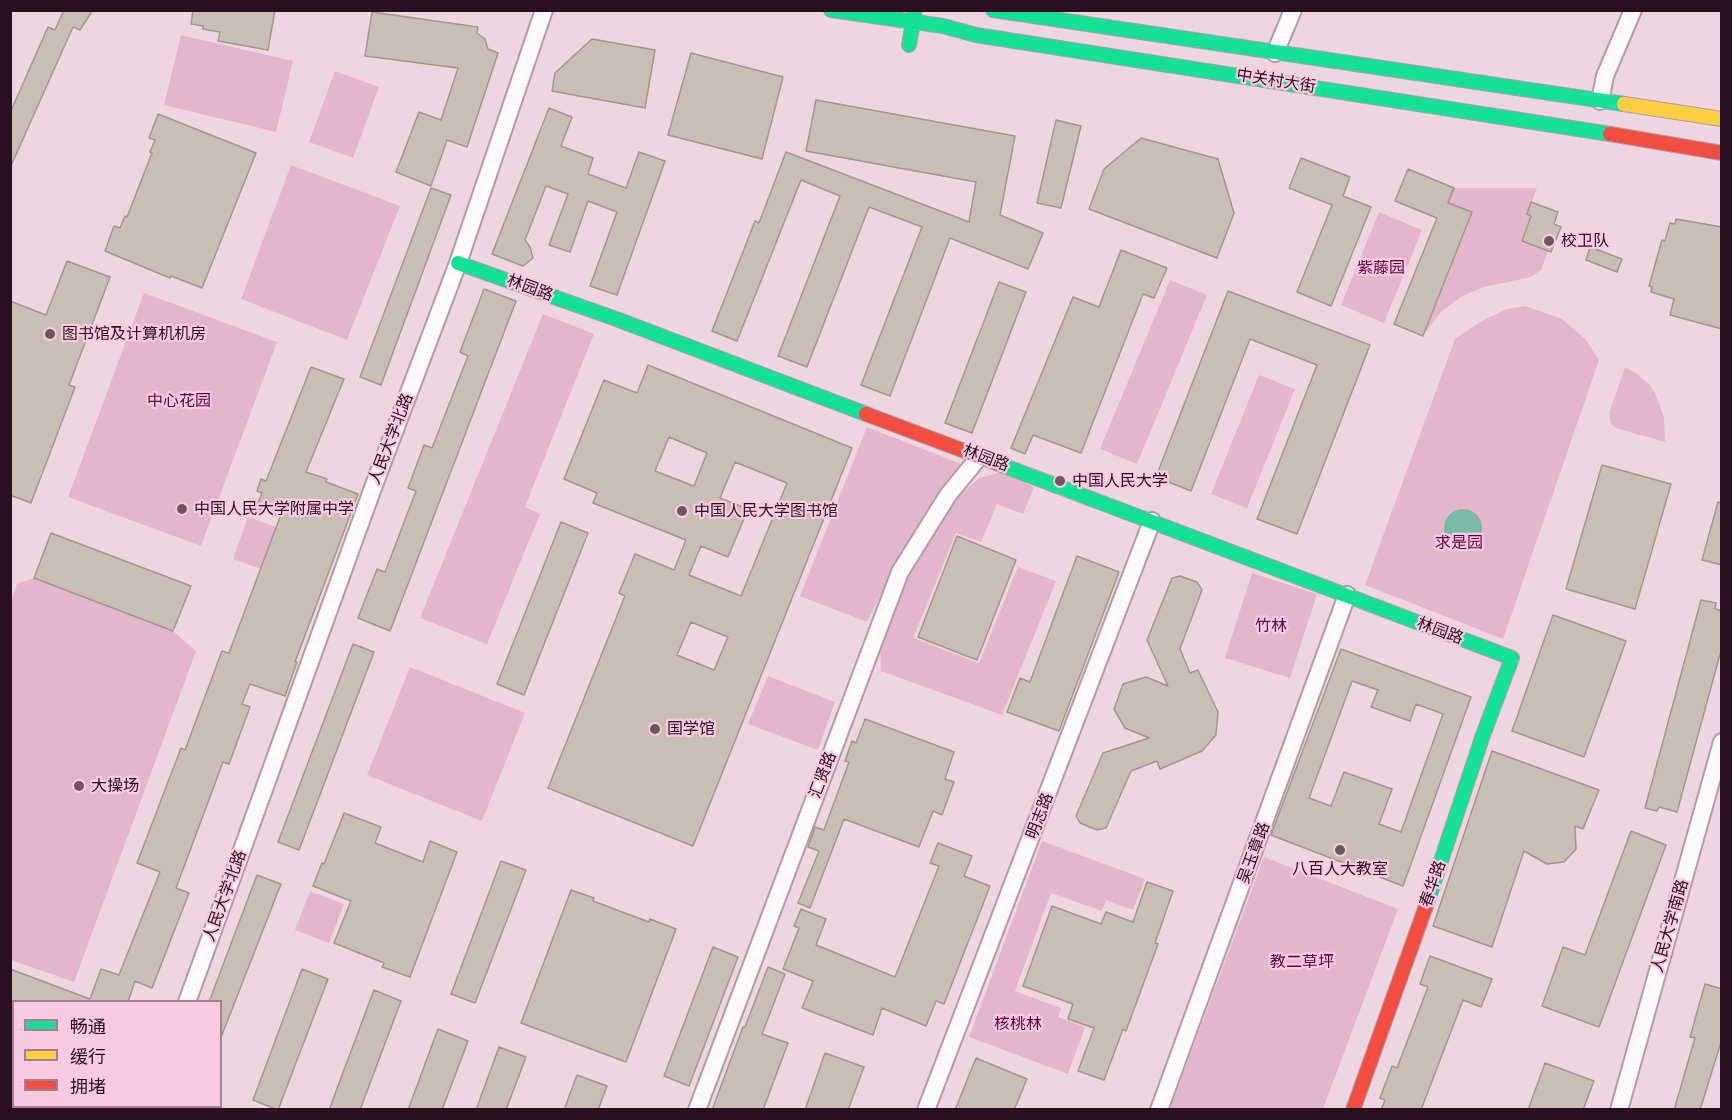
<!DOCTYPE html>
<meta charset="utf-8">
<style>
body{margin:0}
#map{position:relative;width:1732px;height:1120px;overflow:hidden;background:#eed6e1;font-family:Mulish,"Noto Sans SC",sans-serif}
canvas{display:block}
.frame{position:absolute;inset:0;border:12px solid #2a0f1e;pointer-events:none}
.legend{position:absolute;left:12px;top:1000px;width:210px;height:108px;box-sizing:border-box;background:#f8cbe0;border:2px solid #a68092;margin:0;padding:8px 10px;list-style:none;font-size:18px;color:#2a0f1e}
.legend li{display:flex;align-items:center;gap:12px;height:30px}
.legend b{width:30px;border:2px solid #a68092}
</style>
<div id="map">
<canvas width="1732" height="1120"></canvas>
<div class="frame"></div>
<ul class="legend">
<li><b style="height:8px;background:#16e098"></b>畅通</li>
<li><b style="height:8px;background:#ffcf43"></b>缓行</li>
<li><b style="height:8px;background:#f24e42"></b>拥堵</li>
</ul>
</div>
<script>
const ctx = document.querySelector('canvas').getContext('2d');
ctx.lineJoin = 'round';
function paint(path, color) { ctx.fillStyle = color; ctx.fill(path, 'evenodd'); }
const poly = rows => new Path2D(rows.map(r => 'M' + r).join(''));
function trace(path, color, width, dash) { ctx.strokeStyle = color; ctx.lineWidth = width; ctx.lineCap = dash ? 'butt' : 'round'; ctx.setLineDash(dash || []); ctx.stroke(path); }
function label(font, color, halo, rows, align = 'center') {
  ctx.font = font + ' Mulish,"Noto Sans SC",sans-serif'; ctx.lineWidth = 4.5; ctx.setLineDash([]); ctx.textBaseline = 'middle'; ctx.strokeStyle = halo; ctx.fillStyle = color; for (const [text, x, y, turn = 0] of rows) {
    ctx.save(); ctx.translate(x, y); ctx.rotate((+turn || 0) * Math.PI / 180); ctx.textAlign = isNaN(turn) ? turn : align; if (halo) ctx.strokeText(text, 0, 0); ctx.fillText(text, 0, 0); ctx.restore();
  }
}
paint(poly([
 [181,35,293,61,276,132,164,105],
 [335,71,379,87,353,158,309,142],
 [291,165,400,206,347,340,241,299],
 [1454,188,1537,188,1527,214,1531,216,1522,241,1548,251,1541,270,1531,277,1484,287,1462,296,1441,312,1423,336,1472,213,1448,203],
 [1379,212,1422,230,1384,323,1341,305],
 [1170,280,1207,295,1137,464,1100,449],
 [144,293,277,342,201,546,68,497],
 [1525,306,1562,319,1586,340,1599,360,1503,639,1365,585,1455,339,1480,322,1507,309],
 [543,314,594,334,525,507,540,514,487,644,420,618],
 [1625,367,1636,373,1649,384,1655,393,1664,417,1665,442,1616,428,1611,424,1609,413],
 [1259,375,1295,389,1247,508,1211,494],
 [867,427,964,465,891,574,867,622,800,596],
 [1002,472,1034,487,1023,514,997,504,981,542,956,533,913,638,979,663,1018,567,1056,581,1002,715,881,671,880,642,908,571,944,509,979,478],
 [248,517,276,527,261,569,233,559],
 [1252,573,1317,594,1290,678,1225,658],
 [34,578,173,631,196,651,74,982,11,960,11,602,17,584],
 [410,667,525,713,482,821,367,775],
 [768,676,835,702,818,750,748,724],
 [1042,841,1145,879,1133,910,1106,900,1102,911,1051,893,1015,991,1061,1008,1058,1017,1085,1027,1068,1074,969,1037],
 [1264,857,1398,909,1323,1109,1170,1109],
 [310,891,344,904,329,943,295,930]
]), '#e4b6cc');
paint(poly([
 '1444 528a19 19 0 1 1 38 0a19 19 0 1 1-38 0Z'
]), '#7ab9a5');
const building = poly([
 [64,10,93,10,80,30,73,27,10,168,10,113,48,27,55,30,64,10],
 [193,10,275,10,268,50,218,41,220,32,203,29,203,26,191,24,193,10],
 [372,12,478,27,477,33,485,39,488,49,498,53,467,147,447,140,431,186,396,172,419,112,441,120,458,68,365,56,372,12],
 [592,39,655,50,645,108,552,91,555,73,592,39],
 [691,53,783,77,762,159,668,135,691,53],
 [816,100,1015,136,1000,215,1043,233,1028,269,950,238,890,396,861,385,922,227,869,207,807,367,778,356,840,196,801,180,737,341,712,331,755,221,759,223,786,152,969,222,976,182,806,151,816,100],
 [549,108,572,117,561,146,593,158,588,174,626,188,639,152,665,161,617,295,590,286,617,212,588,201,570,252,549,245,568,194,546,186,525,240,530,247,533,258,523,266,492,254,549,108],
 [158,114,256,153,202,288,171,276,170,278,105,251,114,226,120,228,125,216,127,217,152,153,150,152,155,140,149,138,158,114],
 [1056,120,1081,126,1061,208,1037,203,1056,120],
 [1141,138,1218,159,1234,213,1217,258,1089,209,1104,169,1141,138],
 [1301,158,1350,177,1343,196,1371,207,1331,306,1297,292,1332,205,1289,188,1301,158],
 [1408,169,1454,188,1448,203,1472,212,1423,336,1394,324,1437,218,1395,201,1408,169],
 [431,188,451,195,381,385,360,377,431,188],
 [1531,202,1558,212,1554,224,1561,227,1551,252,1522,241,1531,216,1527,214,1531,202],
 [1676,219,1722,227,1722,329,1670,315,1674,299,1651,292,1652,287,1649,286,1662,240,1665,241,1670,223,1675,224,1676,219],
 [1590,247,1622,259,1617,272,1586,260,1590,247],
 [1121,250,1167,268,1154,298,1143,294,1081,453,1033,435,1025,454,1011,448,1073,297,1099,307,1121,250],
 [67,261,110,277,69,385,75,387,31,503,10,495,10,301,46,315,67,261],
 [999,282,1026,292,972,433,945,423,999,282],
 [484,289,516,301,390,631,358,618,377,569,385,572,416,491,408,488,424,445,432,448,468,356,460,352,484,289],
 [1228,291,1370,345,1297,534,1257,519,1317,365,1250,339,1191,491,1156,477,1228,291],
 [648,365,852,448,693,846,548,788,625,596,619,593,635,554,674,570,686,540,593,503,597,493,564,479,604,380,637,393,648,365],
 [669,437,707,453,694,486,655,471,669,437],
 [735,462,787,483,741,596,689,575,701,546,728,557,748,509,720,498,735,462],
 [691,622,728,637,714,670,677,655,691,622],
 [311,367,344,379,306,472,327,479,326,482,358,494,295,662,297,662,285,696,250,684,242,704,250,707,229,764,223,762,176,888,189,893,152,988,135,981,128,1002,10,1002,10,969,90,999,101,969,119,975,160,872,137,863,181,748,185,750,222,651,229,653,280,517,256,508,262,493,257,491,261,479,266,481,311,367],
 [1602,465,1671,484,1635,609,1566,589,1602,465],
 [1718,502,1722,503,1722,565,1702,560,1718,502],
 [561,522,588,533,524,695,497,684,561,522],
 [51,533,191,586,173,631,34,578,51,533],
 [957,536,1016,560,977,660,918,637,957,536],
 [1077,556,1119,572,1059,731,1007,712,1020,678,1030,682,1077,556],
 [1180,576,1197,582,1202,590,1180,649,1190,673,1198,670,1218,712,1216,735,1202,751,1160,769,1157,761,1131,771,1106,828,1097,830,1080,823,1076,816,1103,753,1149,738,1125,728,1114,709,1123,684,1146,677,1168,686,1147,640,1172,578,1180,576],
 [1701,600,1716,603,1715,609,1722,611,1722,647,1677,812,1659,807,1657,811,1645,808,1701,600],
 [1553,615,1626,641,1584,757,1512,731,1553,615],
 [353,644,374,652,299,850,278,842,353,644],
 [1341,649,1471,697,1403,886,1271,835,1341,649],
 [1352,681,1378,690,1371,707,1410,721,1416,704,1443,714,1401,832,1379,824,1392,789,1344,772,1331,806,1309,798,1352,681],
 [865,719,954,752,945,779,954,782,942,815,933,811,919,847,844,819,810,908,798,903,819,851,808,847,815,827,824,830,849,762,845,761,852,741,856,743,865,719],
 [1492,751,1599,790,1583,829,1575,826,1576,849,1564,862,1547,864,1524,851,1492,947,1433,926,1492,751],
 [344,813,381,827,375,843,423,862,430,841,457,852,410,977,382,967,384,963,334,943,351,901,313,886,322,863,324,864,344,813],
 [1631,831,1666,845,1599,1027,1542,1006,1563,947,1585,955,1631,831],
 [938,843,972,856,964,876,990,886,944,1004,936,1001,926,1026,882,1008,873,1035,802,1008,813,981,783,969,799,928,794,926,801,909,826,919,816,945,895,977,939,866,930,863,938,843],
 [501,861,526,870,475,1003,451,994,501,861],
 [257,875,281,884,220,1040,220,1002,209,1002,257,875],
 [1147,882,1173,891,1155,943,1158,944,1126,1031,1123,1029,1104,1080,1078,1071,1094,1028,1068,1019,1073,1004,1023,986,1052,906,1101,924,1106,912,1133,922,1147,882],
 [571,890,594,898,593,901,649,922,650,919,676,929,626,1062,521,1023,571,890],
 [713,947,738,957,689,1086,664,1076,713,947],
 [1430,956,1492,979,1481,1007,1463,1000,1421,1110,1381,1110,1385,1100,1380,1098,1392,1066,1397,1068,1428,987,1420,984,1430,956],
 [768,967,785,974,762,1034,788,1043,763,1110,712,1110,743,1027,745,1027,768,967],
 [302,969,328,979,278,1110,253,1100,302,969],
 [1705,984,1722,989,1722,1039,1700,1110,1674,1110,1695,1038,1690,1037,1705,984],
 [374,990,401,1001,360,1110,329,1110,374,990],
 [438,1029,468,1041,442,1110,408,1110,438,1029],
 [499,1047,526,1057,506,1110,476,1110,499,1047],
 [825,1053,864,1067,848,1110,805,1110,825,1053],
 [976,1058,1027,1079,1014,1110,955,1110,976,1058],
 [1545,1063,1594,1081,1583,1110,1528,1110,1545,1063],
 [577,1075,607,1086,598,1110,564,1110,577,1075]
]);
paint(building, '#c9beb5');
trace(building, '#a2978d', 1.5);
const street = poly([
 [1275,53,1293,10],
 [1600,101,1605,76,1633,10],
 [187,1002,374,485,458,263,544,10],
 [151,1110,152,1106],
 [697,1110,900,572,948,495,980,456],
 [926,1110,1152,521],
 [1159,1110,1347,595],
 [1619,1110,1722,742]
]);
const fast = poly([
 [831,10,943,26,976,35,1610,134],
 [993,10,1624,104],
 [909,45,915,10],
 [458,263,619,320,866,414],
 [999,464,1512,658,1483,735,1426,906]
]);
const slow = poly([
 [1624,104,1722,119]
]);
const jam = poly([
 [1610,134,1722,153],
 [866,414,999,464],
 [1353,1110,1426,906]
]);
trace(street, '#b39ba7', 20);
trace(fast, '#b39ba7', 16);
trace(slow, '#b39ba7', 16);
trace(jam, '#b39ba7', 16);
trace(street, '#fcf9fa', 16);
trace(fast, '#16e098', 14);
trace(slow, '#ffcf43', 14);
trace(jam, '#f24e42', 14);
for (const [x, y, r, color] of [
 [1549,241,6,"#6f5562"],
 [50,334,6,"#6f5562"],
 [1060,481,6,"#6f5562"],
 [182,509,6,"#6f5562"],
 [682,511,6,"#6f5562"],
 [655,729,6,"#6f5562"],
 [79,786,6,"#6f5562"],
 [1340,850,6,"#6f5562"]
]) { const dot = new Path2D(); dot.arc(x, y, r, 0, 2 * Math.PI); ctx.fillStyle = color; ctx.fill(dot); trace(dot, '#f8cbe0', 2); }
label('16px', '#2a0f1e', '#f8cbe0', [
 ["中关村大街",1276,81,9],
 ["林园路",530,288,20],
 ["人民大学北路",391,439,-69],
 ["林园路",986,458,21],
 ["林园路",1440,631,21],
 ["汇贤路",823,775,-69],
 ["明志路",1040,816,-69],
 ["吴玉章路",1254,853,-70],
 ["春华路",1433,884,-71],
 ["人民大学北路",225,896,-70],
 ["人民大学南路",1670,926,-74]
]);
label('16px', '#2a0f1e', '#f8cbe0', [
 ["校卫队",1561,241],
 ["图书馆及计算机机房",62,334],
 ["中国人民大学",1072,481],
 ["中国人民大学附属中学",194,509],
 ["中国人民大学图书馆",694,511],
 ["国学馆",667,729],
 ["大操场",91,786],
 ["八百人大教室",1340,869,"center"]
], 'left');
label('16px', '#60003f', '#f8cbe0', [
 ["紫藤园",1381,268],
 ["中心花园",179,401],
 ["求是园",1459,543],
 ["竹林",1271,626],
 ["教二草坪",1302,962],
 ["核桃林",1018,1024]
]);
</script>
